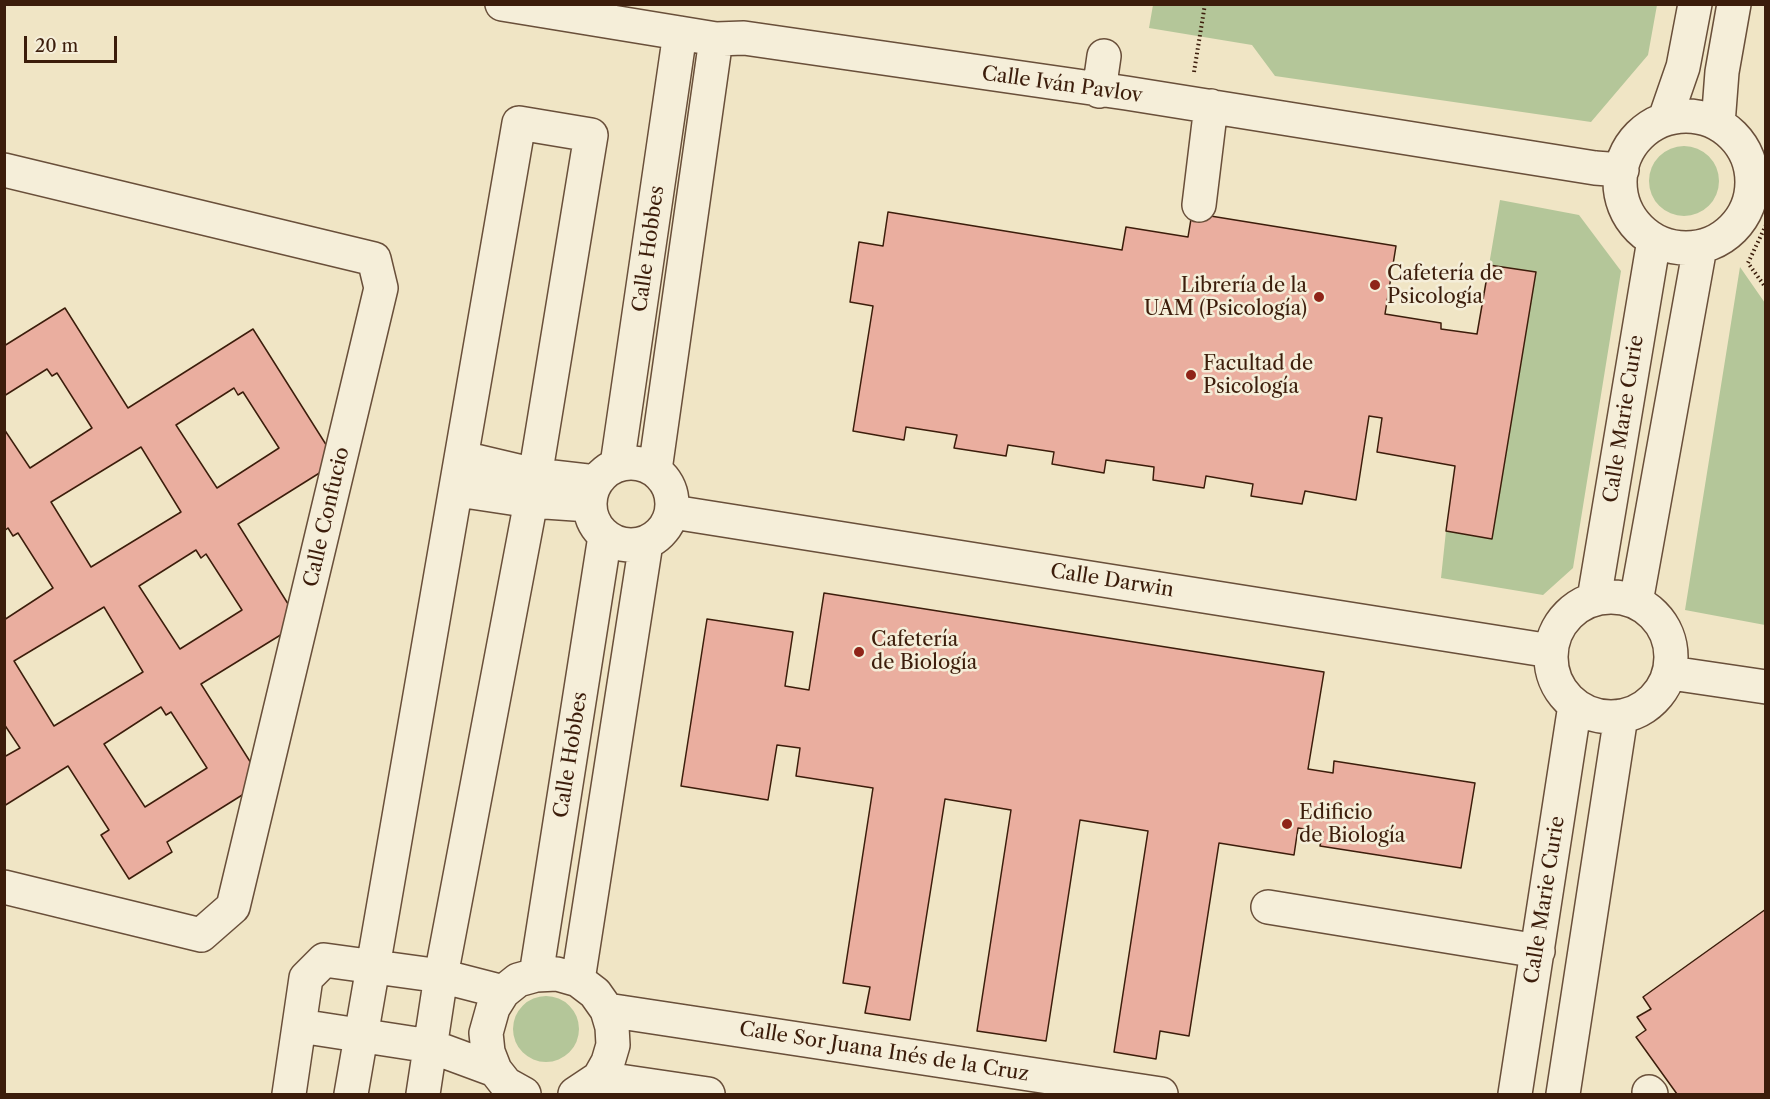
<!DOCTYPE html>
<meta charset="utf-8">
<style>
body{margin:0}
#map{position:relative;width:1770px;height:1099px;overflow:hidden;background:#f0e5c5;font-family:"Libre Caslon Text",serif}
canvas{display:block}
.frame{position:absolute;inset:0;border:6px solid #3c1d0b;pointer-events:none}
.scale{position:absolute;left:24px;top:36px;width:93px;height:27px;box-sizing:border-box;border:3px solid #3c1d0b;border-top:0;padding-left:8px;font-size:18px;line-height:21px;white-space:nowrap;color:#3c1d0b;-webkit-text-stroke:4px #f5eed9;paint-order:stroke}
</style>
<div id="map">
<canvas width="1770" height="1099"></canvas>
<div class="frame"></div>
<div class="scale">20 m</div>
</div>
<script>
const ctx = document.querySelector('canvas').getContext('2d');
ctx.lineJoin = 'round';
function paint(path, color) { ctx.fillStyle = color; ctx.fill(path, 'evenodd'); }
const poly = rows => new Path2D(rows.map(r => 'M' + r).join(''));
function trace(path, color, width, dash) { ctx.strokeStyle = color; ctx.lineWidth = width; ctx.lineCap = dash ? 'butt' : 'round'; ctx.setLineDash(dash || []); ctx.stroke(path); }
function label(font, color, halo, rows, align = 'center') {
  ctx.font = font + ' "Libre Caslon Text",serif'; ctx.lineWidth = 5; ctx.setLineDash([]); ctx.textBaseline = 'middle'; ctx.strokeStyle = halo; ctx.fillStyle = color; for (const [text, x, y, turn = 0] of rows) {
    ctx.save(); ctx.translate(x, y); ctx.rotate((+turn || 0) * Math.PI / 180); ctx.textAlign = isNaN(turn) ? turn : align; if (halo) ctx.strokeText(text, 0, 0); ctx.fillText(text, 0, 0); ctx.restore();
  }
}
paint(poly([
 [1153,5,1153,4,1657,5,1648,55,1591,122,1275,76,1252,45,1149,28],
 '1649 181a35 35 0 1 1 70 0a35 35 0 1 1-70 0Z',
 [1500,200,1579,215,1621,271,1573,568,1543,595,1441,578,1446,531,1492,539,1535,272,1489,265],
 [1740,267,1765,303,1765,625,1685,610],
 '513 1029a33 33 0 1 1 66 0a33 33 0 1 1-66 0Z'
]), '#b4c699');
const building = poly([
 [888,212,1122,250,1126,227,1188,237,1192,213,1396,246,1385,314,1441,323,1441,329,1477,334,1489,265,1536,272,1492,539,1446,531,1455,466,1377,452,1382,418,1369,416,1356,500,1305,491,1302,504,1251,496,1253,484,1206,476,1204,488,1153,480,1154,467,1106,460,1104,473,1052,464,1054,452,1008,445,1006,456,954,448,957,435,906,427,904,440,853,431,873,306,850,302,859,242,883,246,888,212],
 [65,308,128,408,253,329,337,462,238,524,300,623,201,684,263,782,167,842,172,852,129,879,101,835,109,830,68,766,4,806,4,757,20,748,4,724,4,620,53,588,18,533,13,536,8,528,4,531,4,429,30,468,92,428,57,373,52,376,47,369,4,396,4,346,65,308],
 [234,388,238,395,243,392,279,448,217,488,176,425,234,388],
 [141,447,181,512,91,567,51,502,141,447],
 [196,550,201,558,206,554,242,610,180,649,139,586,196,550],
 [104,607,143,672,54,726,14,661,104,607],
 [161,707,166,715,171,712,207,768,145,807,104,744,161,707],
 [824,593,1324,672,1308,769,1333,773,1334,761,1475,783,1461,868,1320,846,1323,832,1298,828,1294,855,1219,843,1189,1036,1160,1031,1156,1059,1114,1052,1148,831,1080,820,1046,1041,977,1031,1011,810,945,799,910,1020,865,1013,870,987,843,983,873,788,796,776,800,748,777,745,768,800,681,786,707,619,793,632,785,686,809,690,824,593],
 [1766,909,1766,1094,1677,1094,1636,1037,1646,1030,1637,1017,1651,1009,1643,997,1766,909]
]);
paint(building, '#eaae9f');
trace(building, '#3c1d0b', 1.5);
const minor = poly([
 [502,4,716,39,744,38,1126,93,1595,168,1622,170],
 [1099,91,1104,56],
 '1620 182a66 66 0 1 1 132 0a66 66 0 1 1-132 0Z',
 [1665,119,1683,67,1695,4],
 [1718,124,1722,72,1734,4],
 [4,170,374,259,381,288,233,907,201,935,4,887],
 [1199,205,1211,106],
 [463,458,535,475,596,482],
 '590 504a41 41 0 1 1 82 0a41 41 0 1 1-82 0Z',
 [617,465,680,33],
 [655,470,716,39],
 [458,490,531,501,589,505],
 [673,512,1551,651],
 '1551 657a60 60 0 1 1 120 0a60 60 0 1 1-120 0Z',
 [1594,599,1654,240],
 [1636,602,1700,247],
 [1671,673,1766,687],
 [1268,907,1538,951],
 [536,975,605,536],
 [578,980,646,543],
 [607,1010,1161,1094],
 [300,1026,430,1046,495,1070],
 [599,1078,708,1094],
 [1649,1092,1651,1094],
 [289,1094,306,978,324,960,441,976,503,992],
 [351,1094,519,123,591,135,531,501,441,976,423,1094],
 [524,1094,506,1084,495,1070,488,1052,486,1033,493,1008,503,992,518,980,536,975,557,974,578,980,595,993,607,1010,612,1027,613,1045,608,1062,599,1078,575,1094],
 [1515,1094,1575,705],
 [1563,1094,1621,716]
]);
trace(minor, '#694f3a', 36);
trace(poly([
 [1194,72,1205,4],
 [1766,225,1748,263,1766,288]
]), '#3c1d0b', 4, [1.5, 3]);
trace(minor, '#f5eed9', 33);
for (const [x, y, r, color] of [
 [1375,285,6,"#8f2418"],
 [1319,297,6,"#8f2418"],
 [1191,375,6,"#8f2418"],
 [859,652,6,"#8f2418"],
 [1287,824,6,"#8f2418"]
]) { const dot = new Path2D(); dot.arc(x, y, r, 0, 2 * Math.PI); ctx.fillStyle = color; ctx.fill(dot); trace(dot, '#f5eed9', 2); }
label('20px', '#3c1d0b', '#f5eed9', [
 ["Calle Iván Pavlov",1062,85,8],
 ["Calle Hobbes",649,249,-82],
 ["Calle Marie Curie",1624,419,-81],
 ["Calle Confucio",327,517,-77],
 ["Calle Darwin",1112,581,9],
 ["Calle Hobbes",571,755,-81],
 ["Calle Marie Curie",1545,900,-81],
 ["Calle Sor Juana Inés de la Cruz",884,1052,9]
]);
label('20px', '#3c1d0b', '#f5eed9', [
 ["Cafetería de",1387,274],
 ["Psicología",1387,297],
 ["Librería de la",1307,286,"right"],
 ["UAM (Psicología)",1307,309,"right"],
 ["Facultad de",1203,364],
 ["Psicología",1203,387],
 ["Cafetería",871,640],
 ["de Biología",871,663],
 ["Edificio",1299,813],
 ["de Biología",1299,836]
], 'left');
</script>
